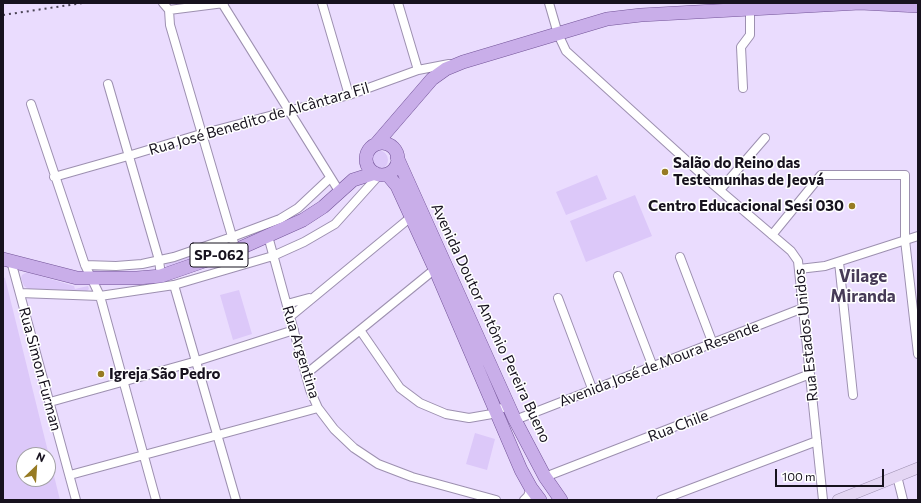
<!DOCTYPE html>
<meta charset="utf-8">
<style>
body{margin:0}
#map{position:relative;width:921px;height:503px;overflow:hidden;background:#eadcfe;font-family:Commissioner,sans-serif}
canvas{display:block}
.frame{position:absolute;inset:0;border:4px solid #17121e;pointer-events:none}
.north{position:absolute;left:16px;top:447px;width:40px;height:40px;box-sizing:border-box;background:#fff;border:1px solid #a2a0a5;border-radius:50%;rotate:25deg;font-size:11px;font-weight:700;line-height:16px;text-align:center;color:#17121e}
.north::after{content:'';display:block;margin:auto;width:14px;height:18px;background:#977b23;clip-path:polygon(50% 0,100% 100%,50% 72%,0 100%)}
.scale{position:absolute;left:775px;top:469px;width:109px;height:18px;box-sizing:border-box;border:2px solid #17121e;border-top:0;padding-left:5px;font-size:12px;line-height:14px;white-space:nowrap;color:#17121e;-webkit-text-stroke:3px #fff;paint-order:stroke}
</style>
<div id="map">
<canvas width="921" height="503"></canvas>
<div class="frame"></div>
<div class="north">N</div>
<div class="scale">100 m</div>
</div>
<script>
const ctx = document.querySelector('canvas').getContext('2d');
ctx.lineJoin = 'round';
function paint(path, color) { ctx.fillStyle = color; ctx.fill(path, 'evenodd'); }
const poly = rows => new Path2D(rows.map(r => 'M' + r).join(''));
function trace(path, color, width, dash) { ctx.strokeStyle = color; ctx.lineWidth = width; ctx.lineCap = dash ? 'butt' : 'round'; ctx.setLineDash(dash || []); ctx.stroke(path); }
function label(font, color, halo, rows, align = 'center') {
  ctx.font = font + ' Commissioner,sans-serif'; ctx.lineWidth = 3; ctx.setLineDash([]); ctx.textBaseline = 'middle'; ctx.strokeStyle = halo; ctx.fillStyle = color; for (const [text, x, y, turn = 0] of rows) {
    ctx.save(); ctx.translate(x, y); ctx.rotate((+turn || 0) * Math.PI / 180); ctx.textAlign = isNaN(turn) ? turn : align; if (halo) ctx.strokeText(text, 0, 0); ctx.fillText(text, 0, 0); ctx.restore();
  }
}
paint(poly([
 '368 160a10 10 0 1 1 20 0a10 10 0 1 1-20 0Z',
 [597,175,607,199,566,215,556,192],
 [635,195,652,236,586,262,570,221],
 [228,242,225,246,167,267,165,264],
 [27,272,74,286,75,289,88,286,89,289,87,291,30,290,24,286,21,278,22,275],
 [3,277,5,278,60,500,3,500],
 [24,455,48,455,48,479,24,479],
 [239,290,252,334,233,340,220,295],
 [475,433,495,439,487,470,466,464]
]), '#dcc8f9');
const street = poly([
 [163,3,169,10],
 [222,3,339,191],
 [322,3,349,95],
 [398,3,418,70],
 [549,3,558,34,566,51,709,181,791,251,798,261,823,500],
 [169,10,170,25,236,250],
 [169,10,224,3],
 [108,84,159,260,161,276],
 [743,88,741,47,750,35,750,9],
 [31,104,85,265,100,296,156,500],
 [54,177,128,156,201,134,349,95,418,70,449,64],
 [720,190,765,138],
 [772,235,821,175,905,175,905,240,918,354],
 [268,236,310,390,318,408,334,429,354,448,378,464,412,477,496,500],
 [680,257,713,344],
 [11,261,76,500],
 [839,262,853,395],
 [85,265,116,266,142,264,174,257,232,237,280,219,298,208,330,178],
 [799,269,825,266,918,236],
 [618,276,653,367],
 [174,285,236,500],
 [20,293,100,296,174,285,273,256,304,242,335,224,380,174],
 [558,298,593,391],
 [287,304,309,298],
 [291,316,411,217],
 [360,330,400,388,420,403,446,414,469,418,492,414,509,404],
 [306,374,435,269],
 [50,402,197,361,294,330],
 [515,420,803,308],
 [70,475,318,408],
 [897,476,903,500],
 [545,477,810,374],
 [524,500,528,496,531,488],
 [661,500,817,441]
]);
const secondary = poly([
 [838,500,918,468]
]);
const primary = poly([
 '366 159a16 16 0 1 1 32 0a16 16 0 1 1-32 0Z',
 [376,144,432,79,446,69,463,62,607,19,641,15,860,3,918,6],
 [397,157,515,420,545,477,561,500],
 [387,174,397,186,435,269,521,470,531,488,540,500],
 [3,259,77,278,137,278,161,276,236,250,303,220,323,207,353,180,375,173]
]);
trace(street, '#9d90b0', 10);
trace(secondary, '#9d90b0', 12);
trace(primary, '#735498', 14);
trace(street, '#fff', 8);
trace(secondary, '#e4d6f4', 11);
trace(primary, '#c9aee9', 13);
trace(poly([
 [3,15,83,3]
]), '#4b4456', 2, [2, 4]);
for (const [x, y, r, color] of [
 [665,172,4,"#977b23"],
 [852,206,4,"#977b23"],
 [101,374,4,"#977b23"]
]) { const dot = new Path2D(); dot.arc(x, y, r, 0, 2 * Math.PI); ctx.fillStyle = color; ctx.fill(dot); trace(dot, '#fff', 1.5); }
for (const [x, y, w] of [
 [219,255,58]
]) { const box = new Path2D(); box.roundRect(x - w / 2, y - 12, w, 24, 3); ctx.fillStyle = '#fff'; ctx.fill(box); trace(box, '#17121e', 1); }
label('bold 14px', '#17121e', null, [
 ["SP-062",219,255]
]);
label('15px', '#17121e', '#fff', [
 ["Rua José Benedito de Alcântara Fil",259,119,-16],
 ["Avenida Doutor Antônio Pereira Bueno",491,323,65],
 ["Rua Estados Unidos",806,335,-96],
 ["Rua Argentina",301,352,73],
 ["Avenida José de Moura Resende",659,364,-21],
 ["Rua Simon Furman",40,369,75],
 ["Rua Chile",678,426,-21]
]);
label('bold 15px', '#17121e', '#fff', [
 ["Salão do Reino das",673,163],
 ["Testemunhas de Jeová",673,180],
 ["Centro Educacional Sesi 030",844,206,"right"],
 ["Igreja São Pedro",109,374]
], 'left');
label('bold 17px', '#473b57', '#fff', [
 ["Vilage",863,276],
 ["Miranda",863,296]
]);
</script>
